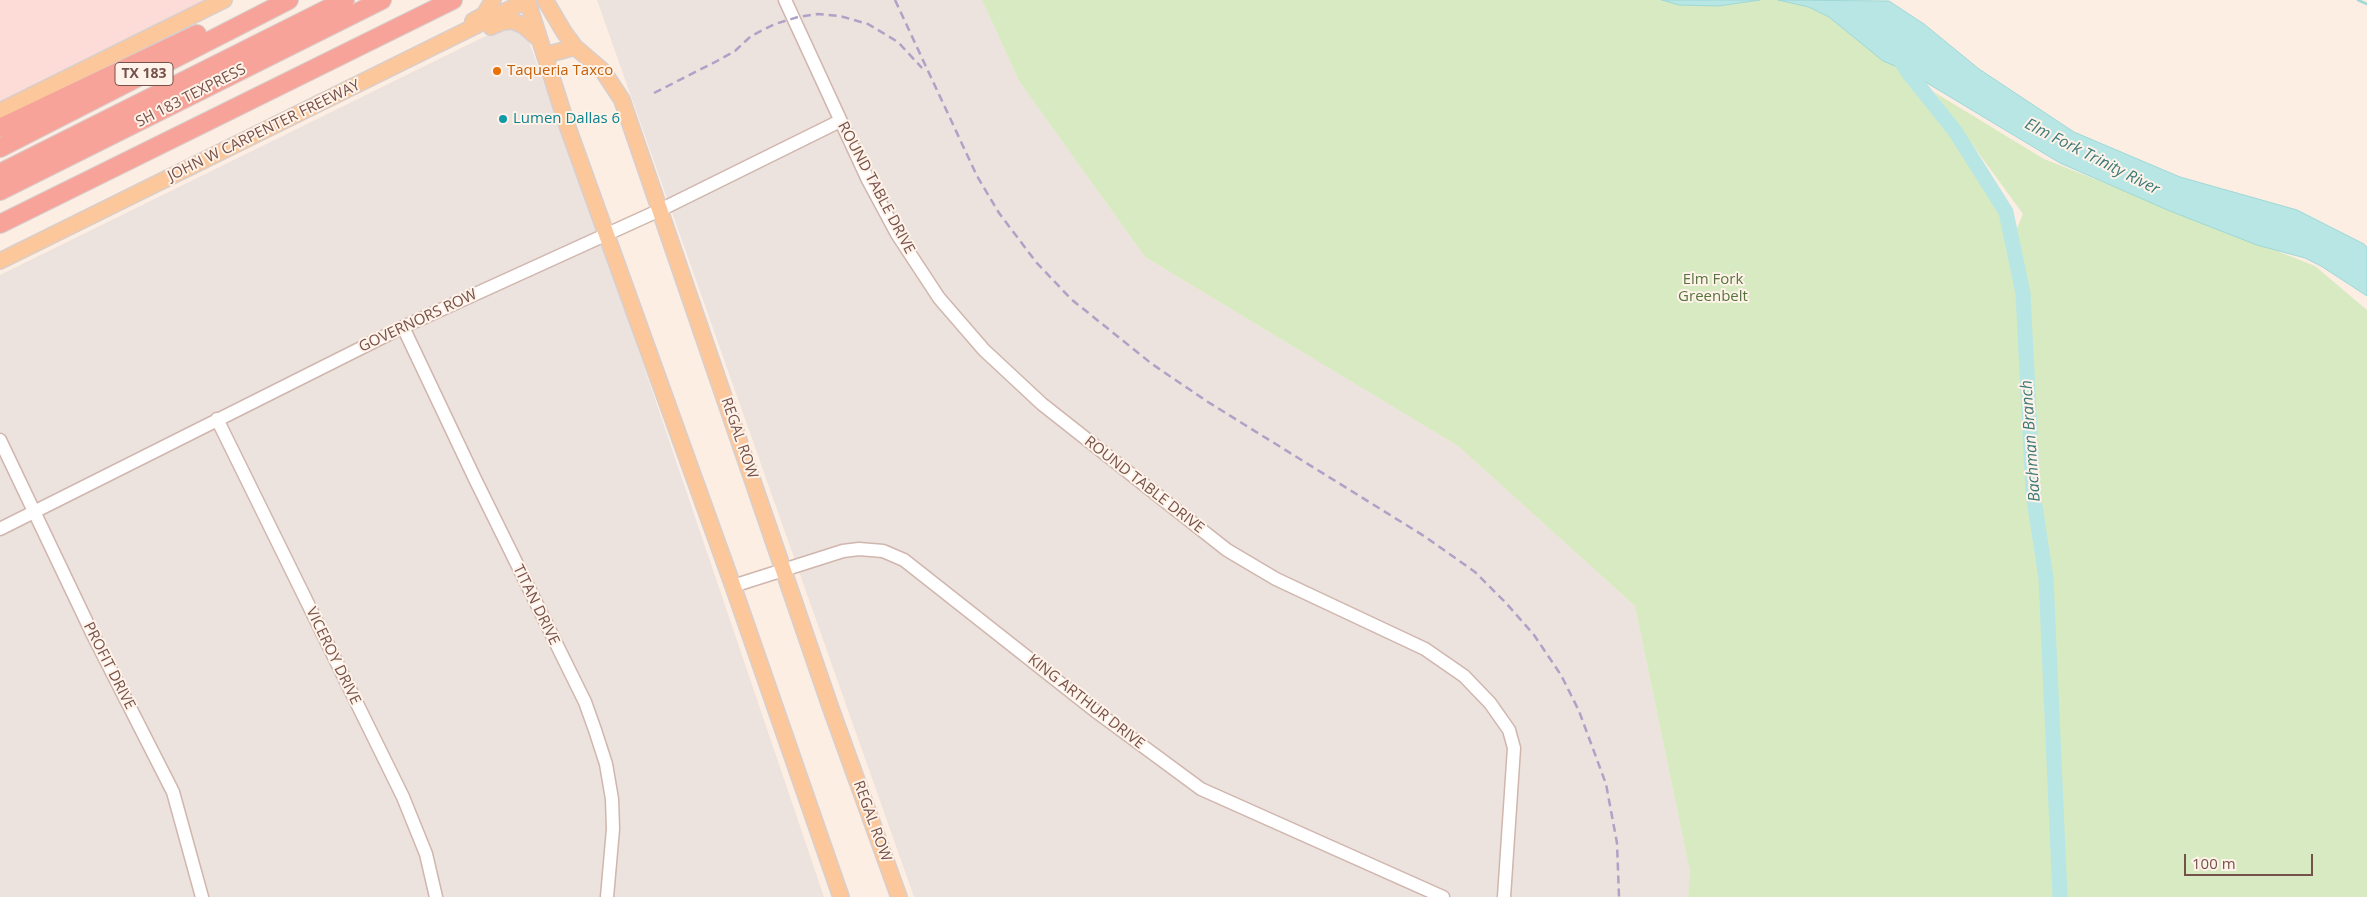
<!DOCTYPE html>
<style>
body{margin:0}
#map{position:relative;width:2367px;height:897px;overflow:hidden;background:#fceee3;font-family:"Open Sans",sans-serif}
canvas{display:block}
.scale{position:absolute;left:2184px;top:854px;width:129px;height:22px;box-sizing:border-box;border:2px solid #755149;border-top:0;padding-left:6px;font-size:15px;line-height:18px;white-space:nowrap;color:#755149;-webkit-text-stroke:4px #fff3e9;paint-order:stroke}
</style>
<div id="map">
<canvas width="2367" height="897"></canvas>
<div class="scale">100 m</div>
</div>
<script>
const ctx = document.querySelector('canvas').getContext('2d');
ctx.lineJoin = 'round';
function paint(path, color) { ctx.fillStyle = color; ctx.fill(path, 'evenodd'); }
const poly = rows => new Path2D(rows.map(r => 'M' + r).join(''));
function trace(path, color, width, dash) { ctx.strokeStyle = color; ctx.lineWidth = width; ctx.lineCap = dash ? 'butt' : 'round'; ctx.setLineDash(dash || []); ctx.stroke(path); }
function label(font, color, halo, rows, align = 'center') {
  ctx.font = font + ' "Open Sans",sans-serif'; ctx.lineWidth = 4; ctx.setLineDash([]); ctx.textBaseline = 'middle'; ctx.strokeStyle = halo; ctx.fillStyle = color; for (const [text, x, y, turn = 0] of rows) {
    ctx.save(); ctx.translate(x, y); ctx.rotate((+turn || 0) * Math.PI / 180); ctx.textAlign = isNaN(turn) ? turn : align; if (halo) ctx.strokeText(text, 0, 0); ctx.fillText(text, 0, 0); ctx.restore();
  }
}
paint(poly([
 [0,0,209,0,0,106]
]), '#fddcd7');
paint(poly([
 [597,0,982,0,1019,81,1145,257,1458,446,1635,606,1690,872,1688,897,914,897],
 [506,26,526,34,601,240,824,897,0,897,0,275]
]), '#ece2de');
paint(poly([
 [982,0,1835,0,1879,26,1907,71,1955,131,2006,211,2012,240,2023,214,1934,92,2044,159,2315,266,2367,310,2367,897,1688,897,1690,872,1635,606,1458,446,1145,257,1019,81]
]), '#d8eac1');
const water = poly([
 [1662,0,1760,0,1719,6,1679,5,1662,0],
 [1778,0,1889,1,1924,24,1979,69,2074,132,2180,177,2297,210,2364,244,2367,247,2367,296,2321,266,2305,258,2257,245,2170,211,2060,163,1907,71,1883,61,1829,17,1809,7,1778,0]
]);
paint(water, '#b7e6e5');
trace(water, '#9ed8d7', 1);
trace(poly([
 [2358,0,2367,4]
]), '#9ed8d7', 2.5);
trace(poly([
 [1897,54,1907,71,1955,131,2006,212,2023,293,2033,493,2046,578,2060,897]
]), '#b7e6e5', 15);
const minor = poly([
 [785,0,868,180,897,234,939,298,984,350,1042,404,1227,550,1276,579,1425,649,1464,676,1490,703,1509,730,1514,748,1504,897],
 [403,327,475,479,585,702,595,730,606,764,612,799,613,829,607,897],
 [217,419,403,797,426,854,436,897],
 [0,440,92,633,173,792,202,897],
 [0,529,403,327,660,210,840,121],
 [733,586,843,551,859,549,883,551,904,560,1098,713,1201,789,1443,897]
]);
const major = poly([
 [527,0,567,125,733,586,841,897],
 [545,0,564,32,575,47,603,71,622,100,830,706,899,897],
 [473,21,484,15,493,0],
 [491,27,502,22,513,21,524,26,540,40],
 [546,55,575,47],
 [0,111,224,0],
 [0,261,528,0]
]);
const highway = poly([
 [0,128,197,34],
 [0,148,289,0],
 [0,173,345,0],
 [0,191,382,0],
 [0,224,453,0]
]);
trace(minor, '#d0b6ad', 15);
trace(major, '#d8cecc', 18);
trace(highway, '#d8cecc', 20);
trace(minor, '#fff', 12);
trace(major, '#fcc89b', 15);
trace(highway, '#f7a399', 18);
trace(poly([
 [895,0,977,176,999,213,1036,262,1071,299,1152,364,1208,402,1424,536,1475,572,1506,603,1534,635,1561,675,1579,711,1606,784,1617,843,1619,897],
 [654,93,717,61,735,51,751,36,775,24,798,17,818,14,840,16,868,24,898,42,922,68]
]), '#afa2c6', 2.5, [8, 5]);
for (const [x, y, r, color] of [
 [497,71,5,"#e8710a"],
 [503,119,5,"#0f9aa8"]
]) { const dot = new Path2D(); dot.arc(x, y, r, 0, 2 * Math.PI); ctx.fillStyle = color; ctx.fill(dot); trace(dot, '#fff3e9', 2); }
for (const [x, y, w] of [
 [144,74,58]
]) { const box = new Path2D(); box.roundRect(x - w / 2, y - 11.5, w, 23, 4); ctx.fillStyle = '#fff3e9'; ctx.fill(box); trace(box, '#755149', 1); }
label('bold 14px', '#755149', null, [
 ["TX 183",144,74]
]);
label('15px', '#c56008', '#fff3e9', [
 ["Taqueria Taxco",507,71]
], 'left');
label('15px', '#755149', '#fff3e9', [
 ["SH 183 TEXPRESS",191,96,-27],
 ["JOHN W CARPENTER FREEWAY",264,131,-26],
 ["ROUND TABLE DRIVE",876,188,62],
 ["GOVERNORS ROW",418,321,-25],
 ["REGAL ROW",739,438,71],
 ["ROUND TABLE DRIVE",1144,485,38],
 ["TITAN DRIVE",536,605,64],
 ["VICEROY DRIVE",333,656,64],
 ["PROFIT DRIVE",109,666,63],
 ["KING ARTHUR DRIVE",1086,702,38],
 ["REGAL ROW",872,821,70]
]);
label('15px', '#0d838f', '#fff3e9', [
 ["Lumen Dallas 6",513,119]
], 'left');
label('15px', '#57743e', '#fff3e9', [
 ["Elm Fork",1713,280],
 ["Greenbelt",1713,297]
]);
label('italic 16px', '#3c7a7a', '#fff3e9', [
 ["Elm Fork Trinity River",2092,157,27],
 ["Bachman Branch",2031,441,-94]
]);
</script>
